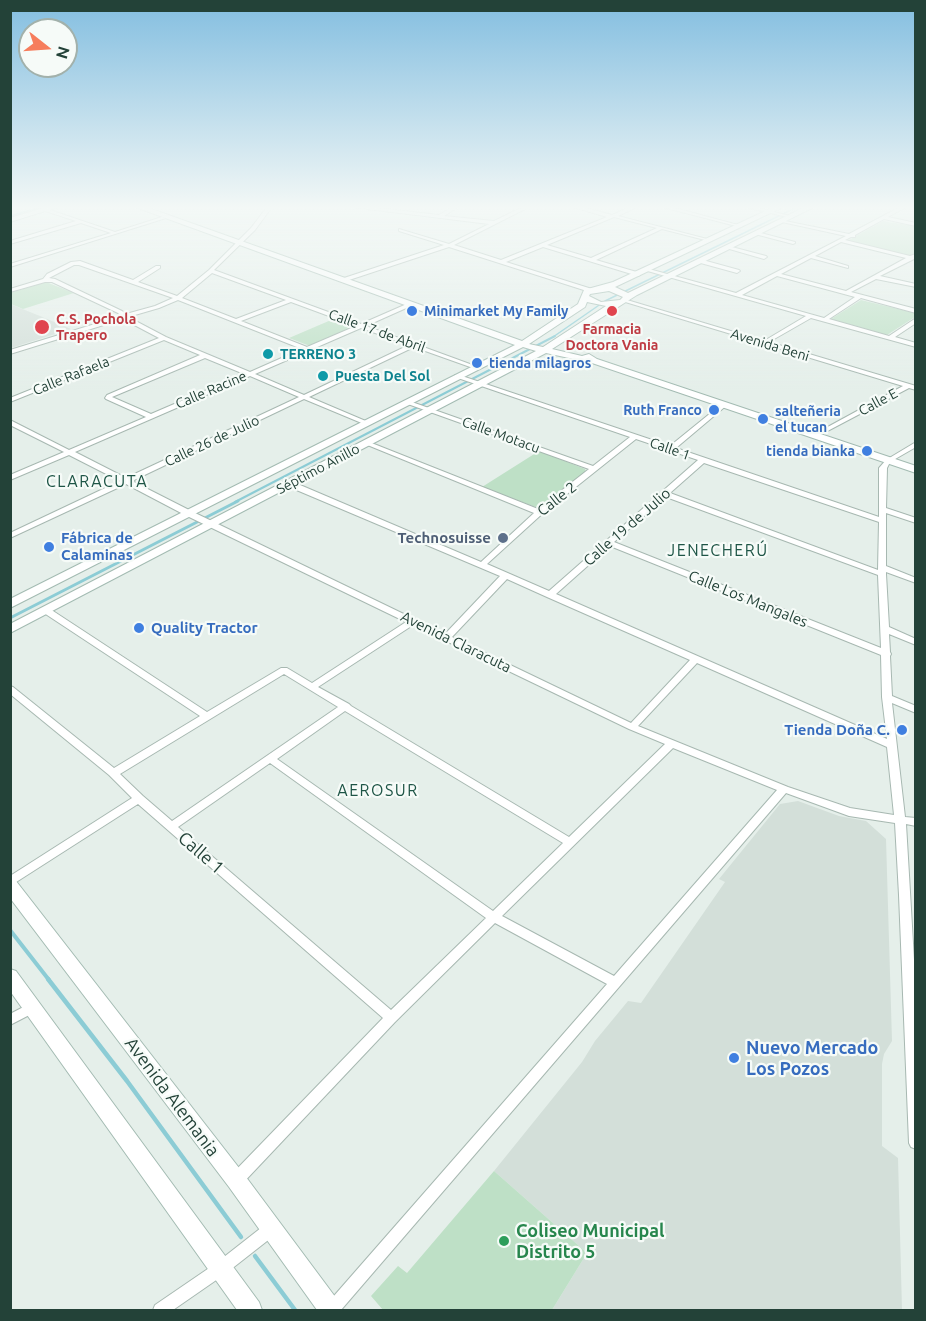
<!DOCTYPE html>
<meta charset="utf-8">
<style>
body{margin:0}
#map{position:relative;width:926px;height:1321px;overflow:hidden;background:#e5efea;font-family:Ubuntu,sans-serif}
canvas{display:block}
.frame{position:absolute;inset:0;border:12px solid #234238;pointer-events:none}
.north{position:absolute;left:18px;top:18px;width:60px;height:60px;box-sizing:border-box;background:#f6fbf8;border:2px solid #a2b1ab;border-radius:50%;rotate:107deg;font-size:16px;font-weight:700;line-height:24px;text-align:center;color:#234238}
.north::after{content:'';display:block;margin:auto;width:21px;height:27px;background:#f67d5c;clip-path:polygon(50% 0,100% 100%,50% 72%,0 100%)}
</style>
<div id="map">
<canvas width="926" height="1321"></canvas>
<div class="frame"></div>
<div class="north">N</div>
</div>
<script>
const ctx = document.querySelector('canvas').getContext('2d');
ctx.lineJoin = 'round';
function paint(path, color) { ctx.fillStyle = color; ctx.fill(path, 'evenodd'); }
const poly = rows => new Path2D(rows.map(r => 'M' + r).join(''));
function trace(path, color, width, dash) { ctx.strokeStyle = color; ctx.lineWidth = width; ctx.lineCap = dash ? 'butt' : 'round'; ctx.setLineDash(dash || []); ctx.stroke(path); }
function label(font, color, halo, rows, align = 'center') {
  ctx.font = font + ' Ubuntu,sans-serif'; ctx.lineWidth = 4.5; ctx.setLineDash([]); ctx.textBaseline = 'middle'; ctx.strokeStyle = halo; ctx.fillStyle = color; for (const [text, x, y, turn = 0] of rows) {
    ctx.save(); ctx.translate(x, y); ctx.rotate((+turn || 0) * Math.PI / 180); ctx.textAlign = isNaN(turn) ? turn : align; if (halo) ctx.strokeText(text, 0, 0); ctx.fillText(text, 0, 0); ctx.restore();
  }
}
paint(poly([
 [10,304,40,316,71,329,11,348],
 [798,801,839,816,866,821,886,839,892,1041,884,1054,882,1064,882,1146,898,1158,902,1310,552,1310,587,1253,494,1171,582,1062,595,1041,628,1001,641,1003,725,882,719,879,780,804]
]), '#d3dfd9');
paint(poly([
 [883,221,915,226,915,253,910,257,847,241],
 [46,282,74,293,23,309,11,304,10,293],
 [861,300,915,313,915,317,887,335,831,319],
 [331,320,352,327,310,346,289,338],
 [539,451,585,469,586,472,538,508,482,487],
 [494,1171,587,1253,552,1310,383,1310,371,1296,398,1266,407,1273]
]), '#bee0c6');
trace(poly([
 [10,216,41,207],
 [553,337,605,301,797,207]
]), '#8cccd5', 1.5);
trace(poly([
 [235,502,555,336]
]), '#8cccd5', 2);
trace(poly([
 [10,618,238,501]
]), '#8cccd5', 3);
trace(poly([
 [10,930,49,980]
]), '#8cccd5', 4);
trace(poly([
 [48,979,127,1081,241,1237],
 [255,1256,295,1310]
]), '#8cccd5', 4.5);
const street = poly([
 [267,207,272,207,255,230,214,270,361,324,409,303,413,303,413,305,366,326,478,367,473,368,414,347,309,397,368,422,368,424,364,424,304,399,132,481,191,511,445,634,500,576,287,486,287,482,293,482,481,562,534,513,365,444,365,442,369,442,538,509,589,469,405,403,405,401,409,401,593,466,630,437,455,377,455,375,459,375,670,446,723,403,727,403,727,405,676,448,879,517,879,468,886,460,916,442,916,447,890,462,887,468,886,508,916,518,916,523,886,513,886,566,916,578,916,583,886,572,886,574,889,627,916,639,916,645,889,634,890,652,891,654,890,656,892,696,916,706,916,713,892,703,905,817,916,818,916,826,906,824,916,994,916,1149,911,1147,909,1143,899,895,895,823,849,816,786,793,341,1310,324,1310,326,1305,607,984,495,923,395,1022,241,1185,236,1187,231,1185,229,1180,231,1175,383,1018,138,804,10,886,10,876,132,798,109,775,10,694,10,686,13,687,114,768,200,716,44,613,43,611,44,609,50,609,207,712,281,668,287,668,312,683,406,622,185,515,126,484,10,538,10,533,120,481,69,455,10,480,10,475,64,452,10,425,10,420,69,450,146,417,106,399,105,398,107,395,200,355,164,340,10,402,10,398,159,338,123,319,10,354,10,350,121,316,118,313,52,282,45,282,10,292,10,289,43,279,47,274,71,262,80,261,133,280,156,266,160,266,160,268,138,282,177,296,209,270,251,228,267,207],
 [74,265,79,265,173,298,155,306,126,314,122,311,55,279,49,278,74,265],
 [212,273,286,300,236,319,182,298,212,273],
 [178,300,302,349,250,372,166,337,128,317,159,308,178,300],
 [291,302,356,326,307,347,241,321,291,302],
 [361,328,409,345,304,395,255,374,361,328],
 [205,358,244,374,151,414,112,397,205,358],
 [250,376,299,397,126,478,75,452,250,376],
 [636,439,698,460,549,591,487,564,542,514,636,439],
 [704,463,879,522,878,570,670,493,704,463],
 [666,497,878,575,881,648,614,542,666,497],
 [610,546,881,655,882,697,887,739,556,594,610,546],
 [507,579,547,597,690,660,631,723,452,637,507,579],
 [413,625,629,729,665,744,569,837,351,706,349,704,318,687,413,625],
 [697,663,887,747,894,815,850,808,788,787,638,726,697,663],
 [284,674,338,707,172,821,143,796,120,774,284,674],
 [345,711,563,843,493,911,277,759,345,711],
 [673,748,777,790,614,976,502,916,673,748],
 [270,763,486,918,391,1010,178,827,270,763],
 [351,207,369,207,439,215,452,207,458,207,444,216,494,221,523,207,529,207,454,245,501,260,607,217,573,207,582,207,612,215,630,207,637,207,618,216,711,240,709,241,662,229,596,260,640,273,640,275,638,276,543,247,506,262,592,289,593,290,590,292,449,247,343,282,340,280,341,279,444,245,399,231,399,229,449,244,489,224,351,207],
 [614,217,657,228,591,258,547,245,614,217],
 [662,207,671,207,742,226,740,227,662,207],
 [746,207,756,207,793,217,791,218,746,207],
 [900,207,906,207,888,217,916,223,916,226,884,219,855,235,855,237,851,237,845,240,910,256,916,254,914,259,880,276,916,284,916,287,876,279,851,292,916,309,916,313,861,298,829,319,889,336,916,318,916,323,895,337,916,343,916,347,811,318,769,342,916,386,916,390,909,388,818,436,816,437,813,435,903,386,622,301,627,300,764,341,806,316,644,270,649,269,736,293,846,236,782,222,780,222,780,220,849,234,900,207],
 [841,242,906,258,846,291,781,274,811,258,848,268,848,266,815,256,841,242],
 [777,276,844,294,855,297,824,318,742,295,777,276],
 [47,209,115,232,162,217,166,218,10,267,10,264,111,233,81,223,10,244,10,241,76,221,45,211,47,209],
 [757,232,795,242,795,243,793,244,755,234,755,232,757,232],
 [728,246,766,256,767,257,764,259,726,248,726,246,728,246],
 [699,259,739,270,740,271,737,273,697,262,697,260,699,259],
 [33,1002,37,1003,39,1007,37,1011,10,1025,10,1014,33,1002],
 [271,1222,276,1224,278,1229,276,1234,225,1274,173,1310,153,1310,155,1305,215,1264,266,1224,271,1222]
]);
const secondary = poly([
 [46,207,58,207,10,222,10,218,46,207],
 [135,207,146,207,522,341,578,304,584,290,613,282,774,207,783,207,615,287,628,293,805,207,814,207,637,295,552,349,582,356,589,354,597,359,916,466,916,473,592,363,546,353,10,633,10,624,536,351,523,347,10,608,10,599,515,345,135,207],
 [609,291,623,297,620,300,601,302,589,296,590,294,609,291],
 [587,302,606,306,543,347,529,344,585,307,587,302],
 [10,879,16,881,243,1173,339,1302,342,1310,317,1310,229,1187,10,898,10,879],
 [10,969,16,971,259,1302,262,1310,237,1310,10,991,10,969]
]);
trace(street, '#a7b8b1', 2);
trace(secondary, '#a3bbb2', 2);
paint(street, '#fff');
paint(secondary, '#fff');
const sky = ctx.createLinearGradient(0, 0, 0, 392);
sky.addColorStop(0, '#83bee0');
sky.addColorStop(0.53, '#f3f8f6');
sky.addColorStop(1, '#f3f8f600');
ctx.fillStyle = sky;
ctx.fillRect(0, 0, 926, 392);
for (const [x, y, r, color] of [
 [412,311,6,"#3f7fe0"],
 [612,311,6,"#e0444e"],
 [42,327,8,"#e0444e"],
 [268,354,6,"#0f9aa8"],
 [477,363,6,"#3f7fe0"],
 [323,376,6,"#0f9aa8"],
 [714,410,6,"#3f7fe0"],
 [763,419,6,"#3f7fe0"],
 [867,451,6,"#3f7fe0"],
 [503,538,6,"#5c6f8a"],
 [49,547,6,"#3f7fe0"],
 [139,628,6,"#3f7fe0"],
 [902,730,6,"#3f7fe0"],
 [734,1058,6,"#3f7fe0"],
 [504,1241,6,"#2e9e5b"]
]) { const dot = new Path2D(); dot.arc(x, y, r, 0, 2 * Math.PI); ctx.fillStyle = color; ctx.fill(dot); trace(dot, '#f6fbf8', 2); }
label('bold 14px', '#366cbe', '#f6fbf8', [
 ["Minimarket My Family",424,311],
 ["tienda milagros",489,363],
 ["Ruth Franco",702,410,"right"],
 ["salteñeria",775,411],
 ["el tucan",775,427],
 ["tienda bianka",855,451,"right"]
], 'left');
label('bold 14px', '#be3a42', '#f6fbf8', [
 ["C.S. Pochola",56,319],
 ["Trapero",56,335],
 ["Farmacia",612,329,"center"],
 ["Doctora Vania",612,345,"center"]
], 'left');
label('14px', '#234238', '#f6fbf8', [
 ["Calle 17 de Abril",377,331,20],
 ["Avenida Beni",770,345,17],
 ["Calle Rafaela",71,376,-22],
 ["Calle Racine",211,390,-23],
 ["Calle E",878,402,-28],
 ["Calle Motacu",501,435,20],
 ["Calle 26 de Julio",212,441,-25],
 ["Calle 1",670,449,19],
 ["Séptimo Anillo",318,469,-28]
]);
label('bold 14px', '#0d838f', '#f6fbf8', [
 ["TERRENO 3",280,354],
 ["Puesta Del Sol",335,376]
], 'left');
label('15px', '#234238', '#f6fbf8', [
 ["Calle 2",557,499,-38],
 ["Calle 19 de Julio",627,527,-41],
 ["Calle Los Mangales",748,599,22],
 ["Avenida Claracuta",456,642,26]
]);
label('bold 15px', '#366cbe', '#f6fbf8', [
 ["Fábrica de",61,538],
 ["Calaminas",61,555],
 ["Quality Tractor",151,628],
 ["Tienda Doña C.",890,730,"right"]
], 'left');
label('bold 15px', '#4e5e75', '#f6fbf8', [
 ["Technosuisse",491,538]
], 'right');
ctx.letterSpacing = '1.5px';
label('16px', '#1e5546', '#f6fbf8', [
 ["CLARACUTA",97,482],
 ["JENECHERÚ",718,551],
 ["AEROSUR",378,791]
]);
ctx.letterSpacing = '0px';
label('18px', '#234238', '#f6fbf8', [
 ["Calle 1",201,853,41],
 ["Avenida Alemania",172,1097,53]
]);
label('bold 18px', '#366cbe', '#f6fbf8', [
 ["Nuevo Mercado",746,1048],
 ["Los Pozos",746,1069]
], 'left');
label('bold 18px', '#27864d', '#f6fbf8', [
 ["Coliseo Municipal",516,1231],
 ["Distrito 5",516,1252]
], 'left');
</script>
